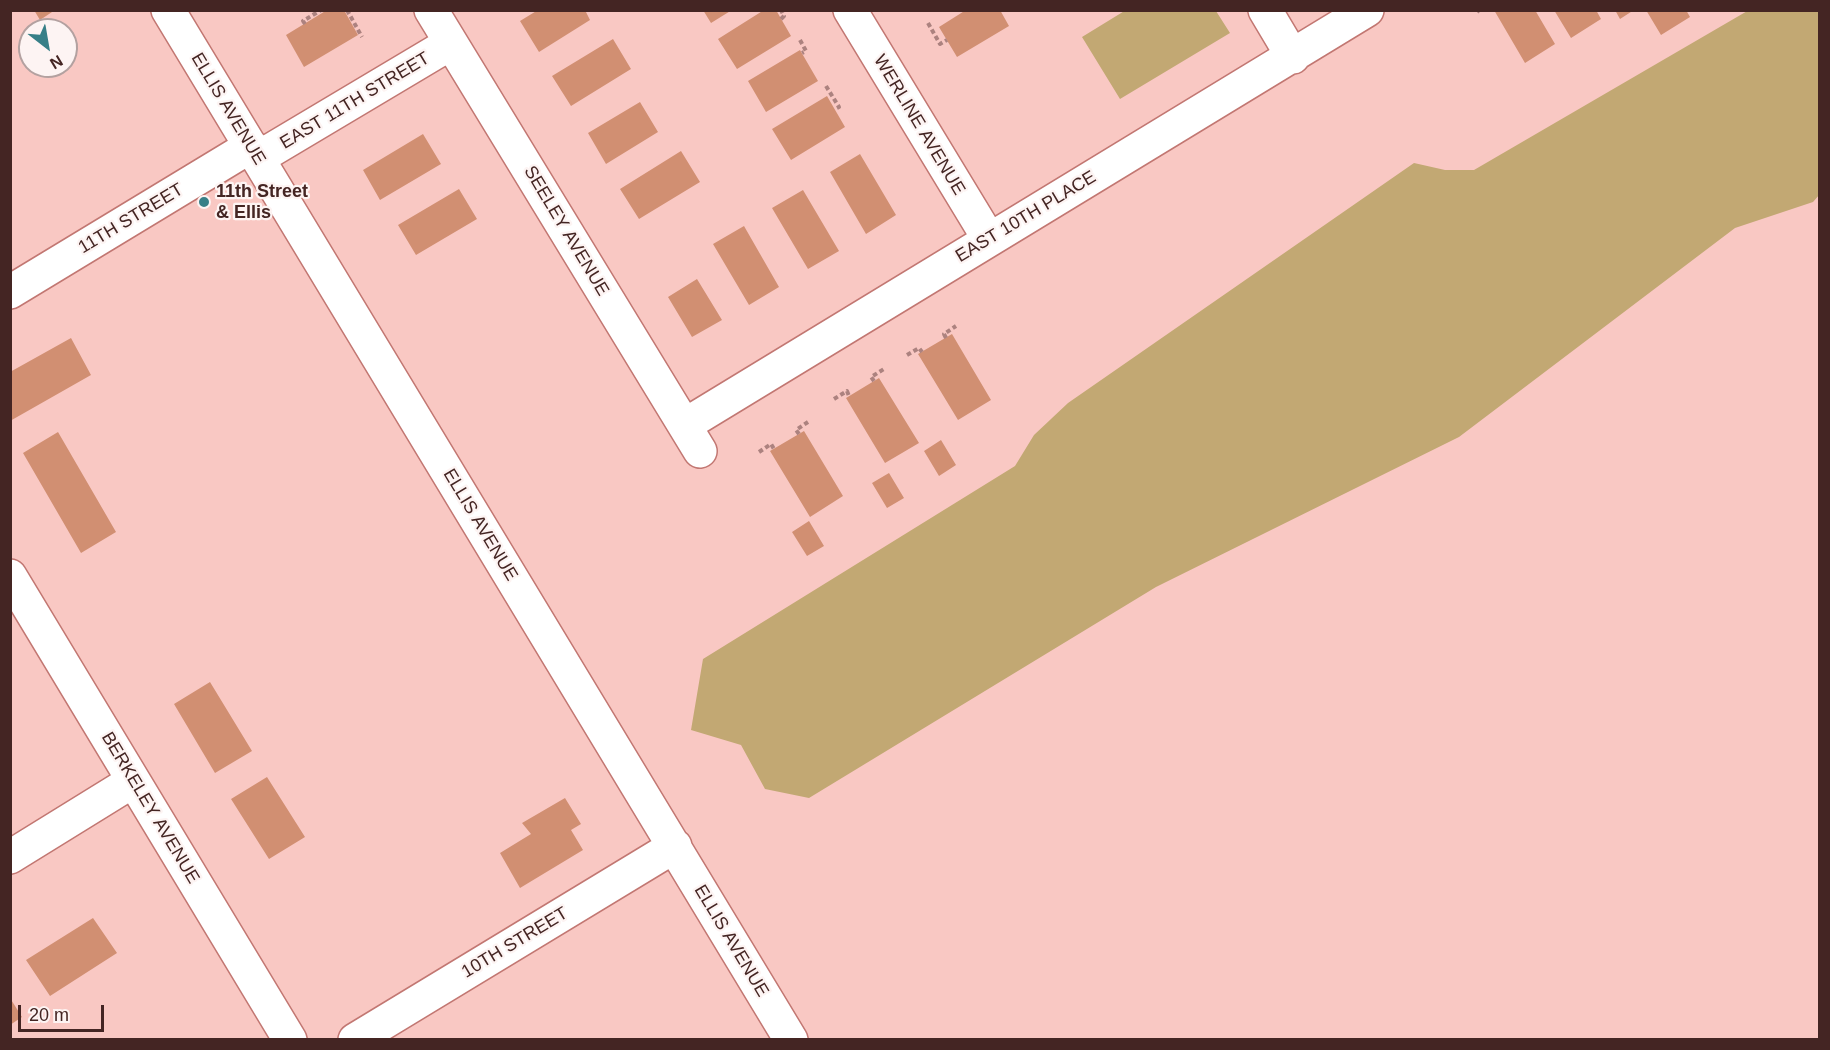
<!DOCTYPE html>
<style>
body{margin:0}
#map{position:relative;width:1830px;height:1050px;overflow:hidden;background:#f9c8c3;font-family:Helvetica,sans-serif}
canvas{display:block}
.frame{position:absolute;inset:0;border:12px solid #442523;pointer-events:none}
.north{position:absolute;left:18px;top:18px;width:60px;height:60px;box-sizing:border-box;background:#fdf4f3;border:2px solid #b3a1a0;border-radius:50%;rotate:149deg;font-size:16px;font-weight:700;line-height:24px;text-align:center;color:#442523}
.north::after{content:'';display:block;margin:auto;width:21px;height:27px;background:#377f87;clip-path:polygon(50% 0,100% 100%,50% 72%,0 100%)}
.scale{position:absolute;left:18px;top:1005px;width:86px;height:27px;box-sizing:border-box;border:3px solid #442523;border-top:0;padding-left:8px;font-size:18px;line-height:21px;white-space:nowrap;color:#442523;-webkit-text-stroke:4px #fdf4f3;paint-order:stroke}
</style>
<div id="map">
<canvas width="1830" height="1050"></canvas>
<div class="frame"></div>
<div class="north">N</div>
<div class="scale">20 m</div>
</div>
<script>
const ctx = document.querySelector('canvas').getContext('2d');
ctx.lineJoin = 'round';
function paint(path, color) { ctx.fillStyle = color; ctx.fill(path, 'evenodd'); }
const poly = rows => new Path2D(rows.map(r => 'M' + r).join(''));
function trace(path, color, width, dash) { ctx.strokeStyle = color; ctx.lineWidth = width; ctx.lineCap = dash ? 'butt' : 'round'; ctx.setLineDash(dash || []); ctx.stroke(path); }
function label(font, color, halo, rows, align = 'center') {
  ctx.font = font + ' Helvetica,sans-serif'; ctx.lineWidth = 4.5; ctx.setLineDash([]); ctx.textBaseline = 'middle'; ctx.strokeStyle = halo; ctx.fillStyle = color; for (const [text, x, y, turn = 0] of rows) {
    ctx.save(); ctx.translate(x, y); ctx.rotate((+turn || 0) * Math.PI / 180); ctx.textAlign = isNaN(turn) ? turn : align; if (halo) ctx.strokeText(text, 0, 0); ctx.fillText(text, 0, 0); ctx.restore();
  }
}
paint(poly([
 [1126,10,1216,11,1230,33,1120,99,1082,37],
 [1749,10,1819,11,1820,194,1813,202,1735,228,1459,437,1156,587,809,798,765,789,741,745,691,730,703,659,1015,466,1034,435,1068,403,1414,163,1445,170,1474,170]
]), '#c2a873');
paint(poly([
 [34,10,55,10,40,20],
 [327,10,344,10,358,35,304,67,286,35],
 [538,10,585,10,590,20,539,52,520,21],
 [703,10,732,10,711,23],
 [764,10,776,10,791,36,737,69,718,39],
 [966,10,1000,10,1009,26,957,57,939,27],
 [1494,10,1535,10,1555,44,1525,63],
 [1554,10,1596,10,1601,19,1571,38],
 [1615,10,1634,10,1620,19],
 [1646,10,1686,10,1690,17,1661,35],
 [613,39,631,69,571,106,552,76],
 [800,50,818,81,766,112,748,81],
 [827,96,845,127,791,160,772,129],
 [640,102,658,132,606,164,588,133],
 [423,134,441,164,380,200,363,170],
 [681,151,700,182,639,219,620,189],
 [860,154,896,215,866,234,830,172],
 [459,189,477,219,416,255,398,225],
 [803,190,839,251,808,269,772,208],
 [744,226,779,287,749,305,713,244],
 [697,279,722,320,692,337,668,297],
 [952,334,991,400,958,420,918,354],
 [71,338,91,375,10,421,10,372],
 [879,378,919,443,885,463,846,398],
 [804,431,843,496,810,517,770,451],
 [58,432,116,532,81,553,23,453],
 [941,440,956,465,939,476,924,451],
 [889,473,904,498,887,508,872,483],
 [809,521,824,546,807,556,792,532],
 [210,682,252,751,215,773,174,704],
 [267,777,305,837,269,859,231,799],
 [565,798,581,824,571,830,583,850,520,888,500,853,531,834,522,823],
 [93,918,117,953,50,996,26,960],
 [10,998,22,1017,10,1025]
]), '#d18f72');
const minor = poly([
 [168,10,791,1040],
 [431,10,700,451],
 [850,10,989,239],
 [1265,10,1293,57],
 [258,158,451,43],
 [10,292,251,146],
 [685,425,1367,10],
 [10,576,290,1040],
 [10,857,133,781],
 [355,1040,675,846]
]);
trace(minor, '#c27772', 36);
trace(poly([
 [347,10,362,37],
 [1477,12,1479,10],
 [781,19,784,16,781,10],
 [928,23,940,44,947,40],
 [305,24,303,21,321,10],
 [800,40,806,51,802,53],
 [826,86,839,107,835,109],
 [946,338,944,334,956,326],
 [907,355,919,348,922,352],
 [874,381,871,377,884,369],
 [834,399,847,391,849,396],
 [799,434,796,430,808,422],
 [759,452,771,444,774,449]
]), '#ac827f', 4, [4.5, 3]);
trace(minor, '#fff', 33);
for (const [x, y, r, color] of [
 [204,202,6,"#377f87"]
]) { const dot = new Path2D(); dot.arc(x, y, r, 0, 2 * Math.PI); ctx.fillStyle = color; ctx.fill(dot); trace(dot, '#fdf4f3', 2); }
label('18px', '#442523', '#fdf4f3', [
 ["EAST 11TH STREET",355,101,-31],
 ["ELLIS AVENUE",228,109,59],
 ["WERLINE AVENUE",919,125,59],
 ["EAST 10TH PLACE",1026,217,-31],
 ["11TH STREET",131,219,-31],
 ["SEELEY AVENUE",566,231,59],
 ["ELLIS AVENUE",480,525,59],
 ["BERKELEY AVENUE",150,808,59],
 ["ELLIS AVENUE",731,941,59],
 ["10TH STREET",515,943,-31]
]);
label('bold 18px', '#442523', '#fdf4f3', [
 ["11th Street",216,192],
 ["& Ellis",216,213]
], 'left');
</script>
